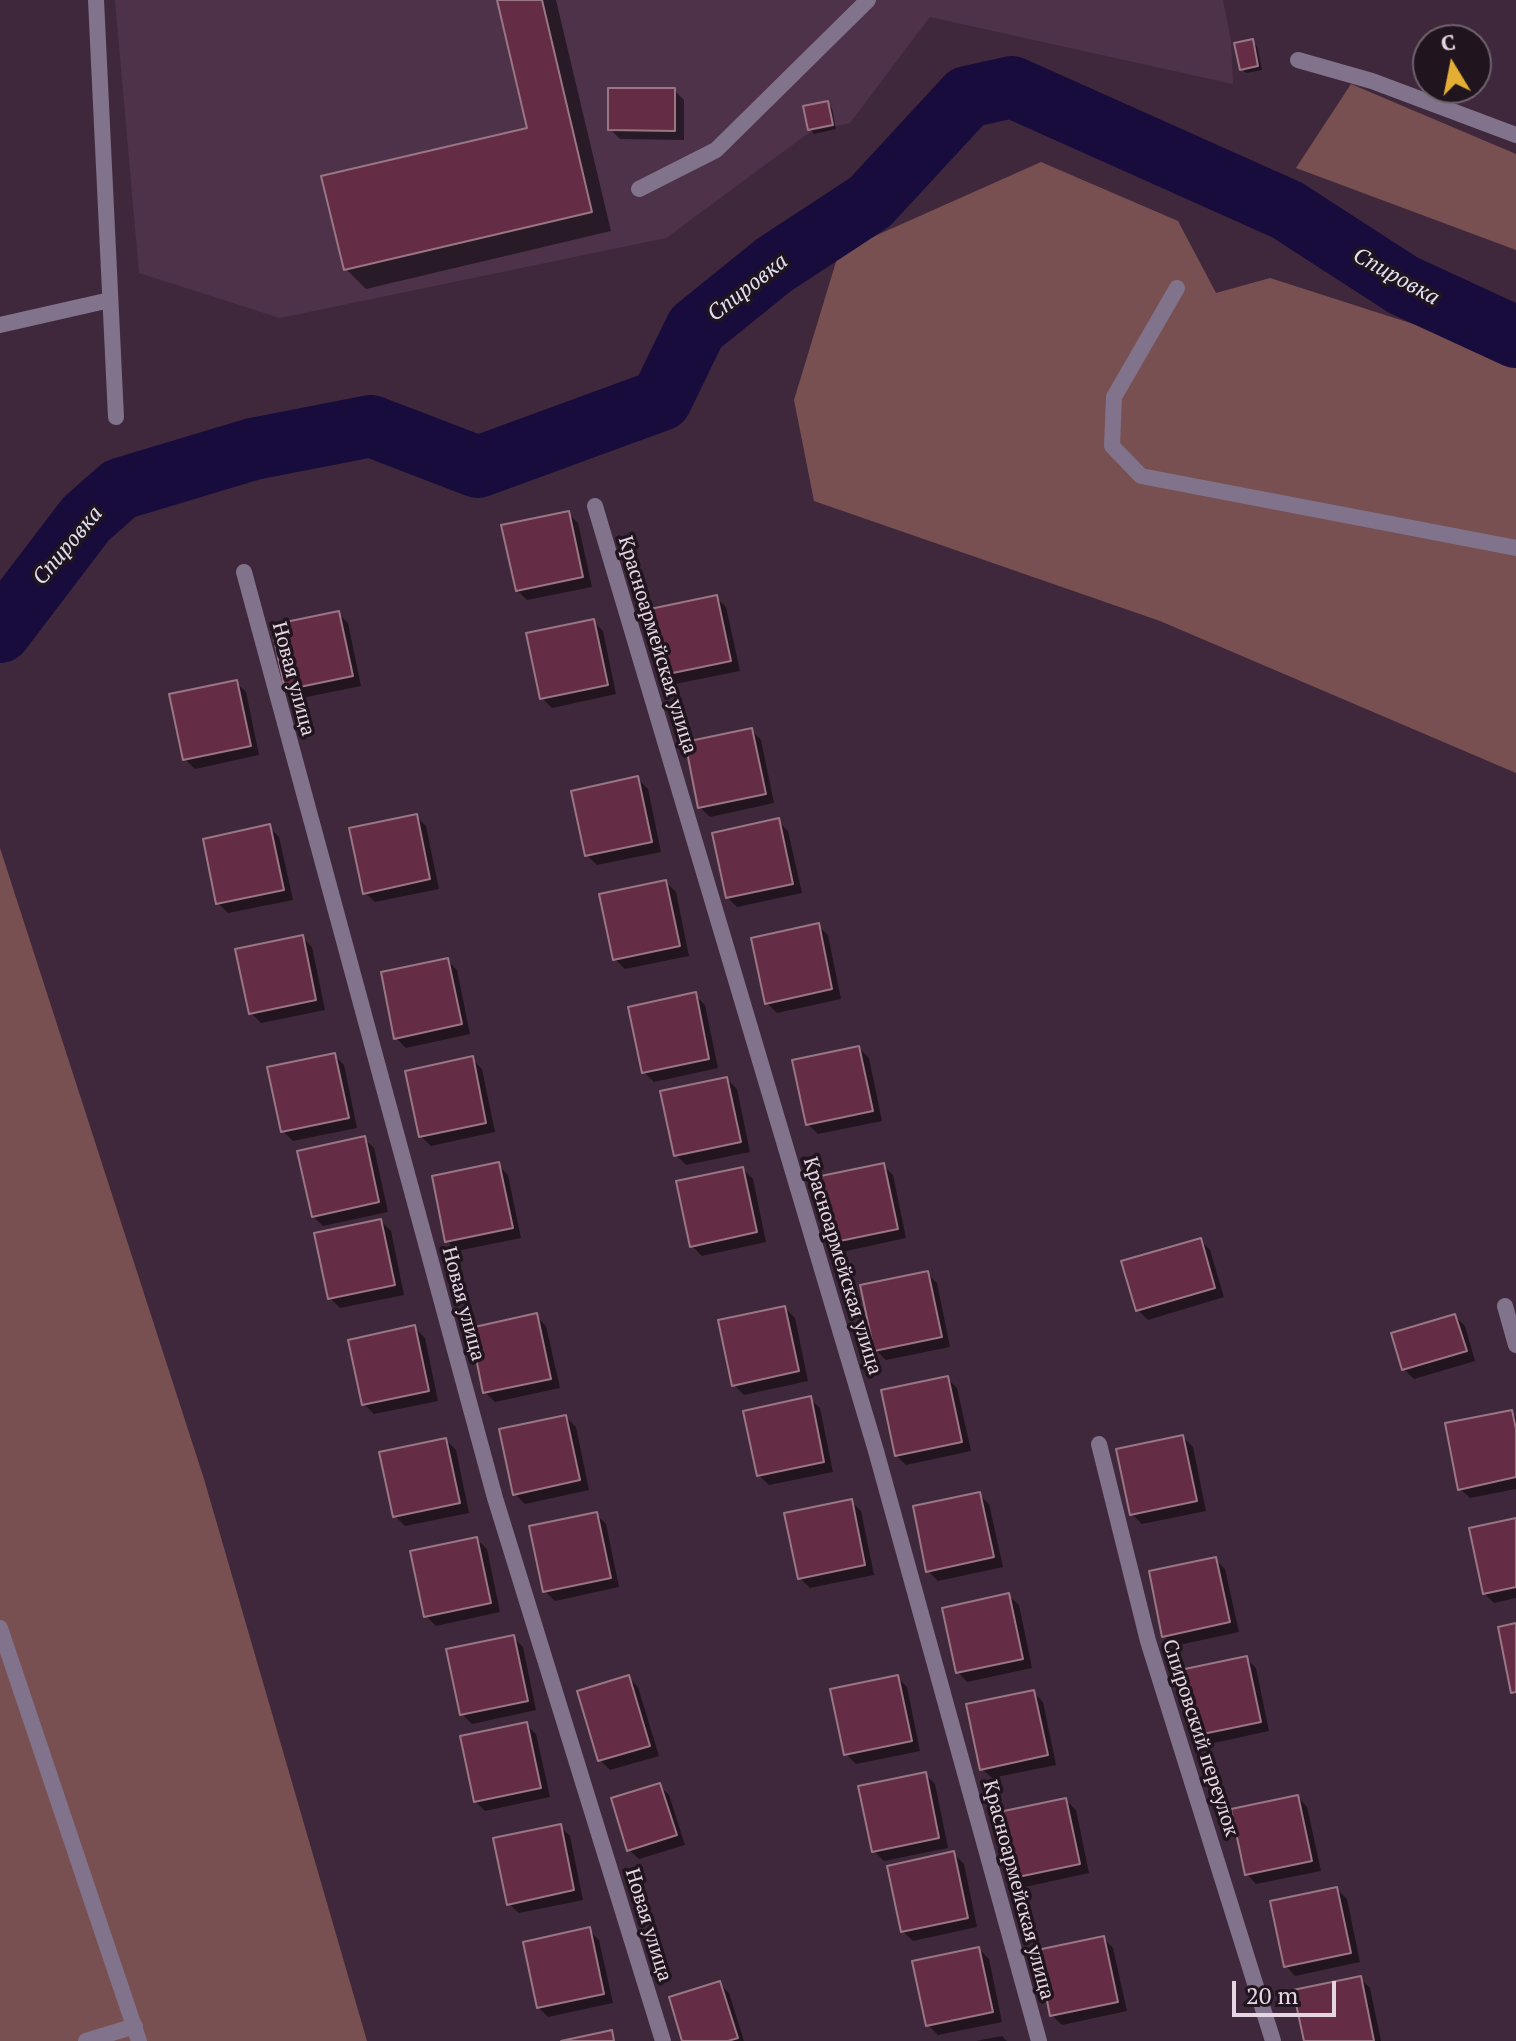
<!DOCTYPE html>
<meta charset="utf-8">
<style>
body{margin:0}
#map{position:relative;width:1516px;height:2041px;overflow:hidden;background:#40283c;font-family:"PT Serif",serif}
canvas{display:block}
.north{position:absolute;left:1412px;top:24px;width:80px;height:80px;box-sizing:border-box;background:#20151e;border:2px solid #6f626d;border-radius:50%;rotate:350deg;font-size:22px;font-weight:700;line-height:32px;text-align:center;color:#e6d6e3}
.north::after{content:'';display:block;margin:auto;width:28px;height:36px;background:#e4ae35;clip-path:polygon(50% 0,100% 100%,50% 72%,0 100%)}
.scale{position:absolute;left:1232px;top:1981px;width:104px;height:36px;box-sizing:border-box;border:4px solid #e6d6e3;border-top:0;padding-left:10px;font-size:24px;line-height:28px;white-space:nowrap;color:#e6d6e3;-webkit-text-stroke:6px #20151e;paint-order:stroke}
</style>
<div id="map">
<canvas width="1516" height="2041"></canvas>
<div class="north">С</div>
<div class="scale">20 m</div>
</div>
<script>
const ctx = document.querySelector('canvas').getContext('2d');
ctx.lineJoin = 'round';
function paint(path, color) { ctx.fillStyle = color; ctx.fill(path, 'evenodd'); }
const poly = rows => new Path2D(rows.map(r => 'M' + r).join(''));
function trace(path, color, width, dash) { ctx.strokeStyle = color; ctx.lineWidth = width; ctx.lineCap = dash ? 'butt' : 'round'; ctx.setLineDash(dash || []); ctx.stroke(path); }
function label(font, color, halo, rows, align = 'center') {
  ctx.font = font + ' "PT Serif",serif'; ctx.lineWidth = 7; ctx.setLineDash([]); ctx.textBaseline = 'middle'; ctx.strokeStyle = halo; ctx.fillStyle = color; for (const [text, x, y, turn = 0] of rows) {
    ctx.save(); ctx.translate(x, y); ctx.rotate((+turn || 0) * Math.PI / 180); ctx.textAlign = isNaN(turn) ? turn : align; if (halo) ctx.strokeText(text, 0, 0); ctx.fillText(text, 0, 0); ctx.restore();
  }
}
paint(poly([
 [115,0,1223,0,1231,41,1233,84,930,17,850,123,810,132,666,238,280,318,139,273]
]), '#4e324a');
paint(poly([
 [1351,84,1516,154,1516,250,1296,168],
 [1041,162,1178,221,1216,293,1270,278,1516,357,1516,773,1160,621,814,501,794,400,839,252],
 [0,848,204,1479,367,2041,0,2041]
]), '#785051');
paint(poly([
 [499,0,556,0,611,231,366,289,346,269,529,129],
 [1252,42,1257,46,1262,70,1246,73,1242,69],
 [674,90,684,100,684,140,620,139,610,129],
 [827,103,832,108,836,129,814,134,810,129],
 [568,513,578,523,592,587,527,600,517,590],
 [716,597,726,607,740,671,675,684,665,674],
 [338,613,348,623,361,686,297,699,287,690],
 [593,621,603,631,616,694,552,708,542,698],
 [236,682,246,692,259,755,195,769,185,759],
 [751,730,761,740,774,803,710,817,700,807],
 [638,779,648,789,661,852,597,865,587,855],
 [416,816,426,826,439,889,375,902,365,893],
 [778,821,788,831,802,893,737,907,727,897],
 [269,827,279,837,293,900,228,913,218,903],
 [666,882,676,892,689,956,625,969,615,959],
 [818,926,828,935,841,999,777,1013,767,1003],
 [302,937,312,947,325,1010,261,1023,251,1013],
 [447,960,457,970,470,1034,406,1048,396,1038],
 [695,995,705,1005,718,1068,654,1082,644,1072],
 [859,1048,869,1058,882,1121,818,1134,808,1124],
 [334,1055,344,1065,357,1128,293,1141,283,1131],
 [472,1059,482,1069,495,1132,431,1146,421,1136],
 [727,1079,737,1089,750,1152,686,1165,676,1155],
 [364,1138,374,1148,388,1212,323,1226,313,1216],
 [498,1165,508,1175,521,1238,457,1251,447,1241],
 [883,1165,893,1175,906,1238,842,1252,832,1242],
 [743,1169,753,1179,766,1242,702,1256,692,1246],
 [381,1221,391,1231,404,1295,340,1308,330,1298],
 [1200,1240,1210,1250,1224,1297,1148,1320,1138,1310],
 [927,1273,937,1283,950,1347,886,1360,876,1350],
 [785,1308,795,1318,808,1381,744,1395,734,1385],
 [536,1316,546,1326,560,1388,495,1402,485,1392],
 [1455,1316,1465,1326,1475,1361,1414,1379,1404,1369],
 [415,1328,425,1338,438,1401,374,1414,364,1404],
 [947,1378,957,1388,971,1451,906,1465,896,1455],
 [810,1399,820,1408,833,1472,769,1485,759,1475],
 [1511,1412,1516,1417,1516,1489,1470,1498,1460,1489],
 [566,1417,576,1427,589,1490,525,1504,515,1494],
 [1183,1437,1193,1447,1206,1511,1142,1524,1132,1514],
 [446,1440,456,1450,469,1513,405,1526,395,1516],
 [979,1494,989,1504,1003,1567,938,1581,928,1571],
 [851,1501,861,1511,874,1575,810,1588,800,1578],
 [596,1514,606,1524,619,1587,555,1601,545,1591],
 [1516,1520,1516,1598,1494,1603,1484,1593],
 [477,1539,487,1549,500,1612,436,1626,426,1616],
 [1215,1559,1225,1569,1239,1632,1174,1646,1164,1636],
 [1009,1596,1019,1605,1032,1668,967,1682,958,1672],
 [513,1637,523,1647,536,1710,472,1724,462,1714],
 [1246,1658,1256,1668,1269,1731,1205,1745,1195,1735],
 [628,1677,638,1687,659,1756,610,1770,600,1760],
 [897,1677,907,1687,920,1751,856,1764,846,1754],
 [1033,1692,1043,1702,1056,1765,992,1778,982,1769],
 [526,1724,536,1734,550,1797,485,1811,475,1801],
 [925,1774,935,1784,948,1848,884,1861,874,1851],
 [659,1785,669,1795,685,1845,639,1859,629,1850],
 [1298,1797,1307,1807,1321,1871,1256,1884,1247,1874],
 [1066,1800,1076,1810,1089,1873,1025,1887,1015,1877],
 [560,1826,570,1836,583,1900,519,1913,509,1904],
 [954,1854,964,1864,977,1927,913,1941,903,1931],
 [1337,1889,1347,1899,1360,1962,1295,1976,1286,1966],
 [589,1930,599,1940,613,2003,548,2017,538,2007],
 [1103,1938,1113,1948,1127,2011,1062,2025,1052,2015],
 [979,1949,989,1959,1002,2022,938,2035,928,2025],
 [1360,1978,1370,1988,1381,2041,1306,2041],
 [719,1983,729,1993,744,2041,684,2041],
 [1002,2036,1007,2041,976,2041]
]), '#0007');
trace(poly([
 [0,632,86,519,120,489,253,449,371,426,478,467,661,400,696,328,774,265,870,202,967,97,1012,87,1287,210,1403,285,1516,337]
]), '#180c3c', 62);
const building = poly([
 [497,0,542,0,592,212,344,270,321,176,527,128,497,0],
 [1253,39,1258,66,1240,70,1234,43,1253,39],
 [608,88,675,88,675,131,608,130,608,88],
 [828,101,833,125,808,130,803,106,828,101],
 [569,511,583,577,516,591,501,525,569,511],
 [717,595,731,661,663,675,650,609,717,595],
 [339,611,353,676,285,690,271,625,339,611],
 [594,619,608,685,540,699,526,633,594,619],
 [237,680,251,746,183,760,169,694,237,680],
 [752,728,766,794,698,808,685,742,752,728],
 [638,776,652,842,585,856,571,791,638,776],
 [417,814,430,879,363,894,349,828,417,814],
 [779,818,793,884,726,898,712,833,779,818],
 [270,824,284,890,216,904,203,839,270,824],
 [666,880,680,946,613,960,599,894,666,880],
 [819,923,832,989,765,1004,751,938,819,923],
 [303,935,316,1000,249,1014,235,949,303,935],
 [448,958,462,1024,394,1039,381,972,448,958],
 [696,992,709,1059,642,1073,628,1007,696,992],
 [859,1046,873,1111,806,1125,792,1060,859,1046],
 [335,1053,349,1118,281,1132,267,1067,335,1053],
 [473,1056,486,1123,419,1137,405,1071,473,1056],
 [727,1077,741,1142,674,1156,660,1091,727,1077],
 [365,1136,379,1202,312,1217,297,1151,365,1136],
 [499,1162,513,1228,445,1242,432,1176,499,1162],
 [884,1163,898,1229,830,1243,816,1177,884,1163],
 [743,1167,757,1232,690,1247,676,1181,743,1167],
 [381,1219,395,1285,328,1299,314,1233,381,1219],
 [1201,1238,1215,1288,1136,1311,1121,1261,1201,1238],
 [928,1271,942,1337,874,1351,860,1285,928,1271],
 [785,1306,799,1371,732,1386,718,1320,785,1306],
 [537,1313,551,1379,483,1393,470,1328,537,1313],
 [1455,1314,1467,1351,1402,1370,1391,1333,1455,1314],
 [415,1325,429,1391,362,1405,348,1340,415,1325],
 [948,1376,962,1442,895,1456,881,1390,948,1376],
 [811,1396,824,1462,757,1476,743,1411,811,1396],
 [1512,1410,1516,1429,1516,1477,1458,1490,1445,1423,1512,1410],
 [566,1415,580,1480,513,1495,499,1429,566,1415],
 [1183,1435,1197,1501,1130,1515,1116,1449,1183,1435],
 [446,1438,460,1503,393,1517,379,1452,446,1438],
 [980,1492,994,1557,926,1572,913,1506,980,1492],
 [852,1499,865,1565,798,1579,784,1513,852,1499],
 [597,1512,611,1578,543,1592,529,1526,597,1512],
 [1516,1518,1516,1587,1483,1594,1469,1528,1516,1518],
 [477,1537,491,1603,424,1617,410,1551,477,1537],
 [1216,1557,1230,1622,1162,1637,1149,1571,1216,1557],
 [1009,1593,1023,1659,956,1673,942,1608,1009,1593],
 [1516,1623,1516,1692,1511,1693,1498,1627,1516,1623],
 [514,1635,528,1701,460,1715,446,1649,514,1635],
 [1247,1656,1261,1722,1193,1736,1180,1670,1247,1656],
 [629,1675,650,1746,598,1761,577,1691,629,1675],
 [898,1675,912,1741,844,1755,830,1689,898,1675],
 [1034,1690,1048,1755,980,1770,966,1704,1034,1690],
 [527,1722,541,1788,474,1802,460,1736,527,1722],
 [926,1772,939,1838,872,1852,858,1786,926,1772],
 [660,1783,677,1835,627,1851,611,1798,660,1783],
 [1298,1795,1312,1861,1245,1875,1231,1809,1298,1795],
 [1066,1798,1080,1864,1013,1878,999,1812,1066,1798],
 [561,1824,574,1890,507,1905,493,1838,561,1824],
 [954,1851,968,1918,901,1932,887,1866,954,1851],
 [1337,1887,1351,1953,1284,1967,1270,1901,1337,1887],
 [590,1927,604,1994,537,2008,523,1942,590,1927],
 [1104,1936,1118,2002,1050,2016,1037,1950,1104,1936],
 [979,1947,993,2012,926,2026,912,1961,979,1947],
 [1361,1976,1374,2041,1304,2041,1293,1990,1361,1976],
 [720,1981,738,2038,728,2041,682,2041,669,1997,720,1981],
 [612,2030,614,2041,561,2041,612,2030]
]);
paint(building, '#642c45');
trace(building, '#9a7684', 2);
trace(poly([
 [1298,60,1372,81,1516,135],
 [639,189,716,150,868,0],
 [1177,288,1114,397,1112,446,1141,476,1516,548]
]), '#80738b', 16);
trace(poly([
 [96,0,116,417],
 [0,325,110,300],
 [595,506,876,1451,1039,2041],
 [244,572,495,1498,663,2041],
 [1505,1306,1516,1345],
 [1099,1444,1148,1641,1273,2041],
 [0,1628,139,2041],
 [86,2041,135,2026]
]), '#80738b', 16);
label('20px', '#e6d6e3', '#20151e', [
 ["Красноармейская улица",657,645,73],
 ["Новая улица",293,679,75],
 ["Красноармейская улица",842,1266,73],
 ["Новая улица",463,1304,75],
 ["Спировский переулок",1200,1738,72],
 ["Красноармейская улица",1018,1890,75],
 ["Новая улица",648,1925,73]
]);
label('italic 22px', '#e0e0f1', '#20151e', [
 ["Спировка",1396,277,29],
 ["Спировка",748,288,-38],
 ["Спировка",68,546,-50]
]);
</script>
